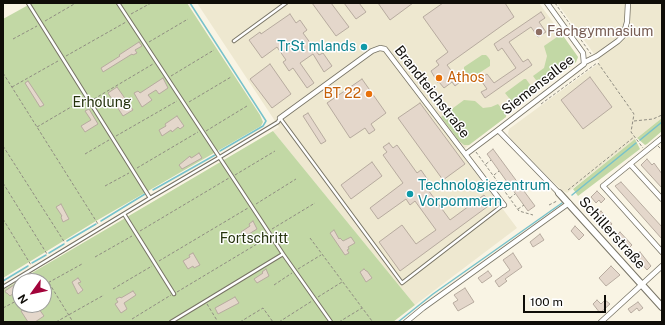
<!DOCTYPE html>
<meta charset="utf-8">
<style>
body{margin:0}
#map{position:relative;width:665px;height:325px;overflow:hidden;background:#f9f4e4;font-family:"Public Sans",sans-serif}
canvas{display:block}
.frame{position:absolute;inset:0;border:4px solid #0f0d08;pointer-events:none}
.north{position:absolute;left:12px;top:273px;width:40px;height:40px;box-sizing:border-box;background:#fff;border:1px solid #9f9e9c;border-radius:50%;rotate:237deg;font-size:11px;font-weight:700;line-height:16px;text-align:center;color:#0f0d08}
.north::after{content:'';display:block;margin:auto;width:14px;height:18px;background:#a2043b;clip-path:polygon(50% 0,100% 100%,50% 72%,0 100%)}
.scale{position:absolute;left:523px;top:295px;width:83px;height:18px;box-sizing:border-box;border:2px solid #0f0d08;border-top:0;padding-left:5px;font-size:12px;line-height:14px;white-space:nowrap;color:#0f0d08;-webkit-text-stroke:3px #fff;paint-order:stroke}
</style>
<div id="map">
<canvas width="665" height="325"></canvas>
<div class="frame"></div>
<div class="north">N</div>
<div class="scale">100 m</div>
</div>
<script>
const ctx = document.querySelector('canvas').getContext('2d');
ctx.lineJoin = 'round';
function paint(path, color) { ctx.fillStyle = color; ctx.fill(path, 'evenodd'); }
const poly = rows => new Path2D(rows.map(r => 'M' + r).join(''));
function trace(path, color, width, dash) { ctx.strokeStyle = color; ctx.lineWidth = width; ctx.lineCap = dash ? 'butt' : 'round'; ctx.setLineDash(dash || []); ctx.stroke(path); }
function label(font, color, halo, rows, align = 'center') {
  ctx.font = font + ' "Public Sans",sans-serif'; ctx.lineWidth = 3; ctx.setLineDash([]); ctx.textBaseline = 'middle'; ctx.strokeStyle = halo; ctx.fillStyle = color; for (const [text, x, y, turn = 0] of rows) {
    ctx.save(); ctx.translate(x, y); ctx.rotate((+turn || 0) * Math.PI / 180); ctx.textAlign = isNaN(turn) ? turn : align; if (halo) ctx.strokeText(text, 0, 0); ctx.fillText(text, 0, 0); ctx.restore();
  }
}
paint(poly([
 [197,3,539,3,576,54,578,57,576,62,507,114,506,117,460,152,517,228,415,305,273,131,279,127],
 [557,3,662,3,662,118,567,193,562,190,551,180,511,139,508,134,509,129,599,63,599,61,592,51]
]), '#eee8d0');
paint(poly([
 [32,3,187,3,260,115,263,122,261,126,247,134,96,221,3,278,3,19],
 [559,30,578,57,576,62,542,88,533,76,544,68,547,56,544,46,557,37,554,33],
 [482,55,486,55,488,57,490,60,490,66,473,77,467,76,464,73,464,67],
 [524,79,526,79,536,93,516,107,505,93],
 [464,100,475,101,483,108,491,107,498,104,506,114,506,117,469,145,464,145,459,141,441,117],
 [662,118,662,131,647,144,645,145,637,138],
 [273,131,415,305,393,322,3,322,3,290],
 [20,281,44,281,44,305,20,305],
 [635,139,640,149,578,196,573,189]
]), '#c2d8a5');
trace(poly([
 [190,3,266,121,263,126,220,151],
 [640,140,662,122],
 [153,190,215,155],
 [572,195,636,143],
 [101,221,145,194],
 [67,241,96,224],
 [49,253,64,244],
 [32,263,46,255],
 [3,281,28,266],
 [398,322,433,294,562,203]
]), '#77c2cb', 1.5);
const building = poly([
 [312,3,331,3,349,27,336,36,312,3],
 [344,3,359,3,366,12,356,19,344,3],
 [378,3,413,3,390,20,378,3],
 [443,3,505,3,514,17,447,65,460,82,455,86,452,82,444,88,439,82,438,83,431,71,439,65,436,61,448,52,423,17,443,3],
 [541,12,545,18,539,22,546,32,538,37,531,27,509,42,523,62,528,59,532,65,485,98,481,92,487,89,480,79,487,74,494,83,516,68,502,48,498,51,494,44,541,12],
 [290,14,296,23,300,20,307,30,303,33,319,55,323,53,332,66,324,72,313,54,300,63,314,83,307,88,293,68,289,71,283,62,286,60,277,47,262,58,249,40,260,32,261,34,290,14],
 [139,42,142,46,135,50,137,53,133,55,132,54,103,72,101,68,120,56,119,55,139,42],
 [270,64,291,94,272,108,250,79,270,64],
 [590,77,612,107,583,129,561,100,590,77],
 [163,78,168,88,159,94,156,90,148,95,152,100,142,107,134,93,138,91,140,93,163,78],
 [362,79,386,113,371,124,375,130,369,134,365,128,350,138,327,103,362,79],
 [28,81,44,105,40,107,25,83,28,81],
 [117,87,133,110,123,116,108,93,117,87],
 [420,103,465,164,443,180,398,118,420,103],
 [89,109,98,124,85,132,81,126,91,120,85,111,89,109],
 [308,113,326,141,321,144,303,116,308,113],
 [177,116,184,126,180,129,178,127,172,132,171,130,162,136,159,130,166,126,165,124,177,116],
 [389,143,393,148,397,145,417,173,421,170,428,180,423,183,450,220,484,195,491,204,400,271,379,242,402,225,416,244,436,230,415,201,410,205,406,199,378,219,370,208,403,183,383,155,387,152,383,147,389,143],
 [493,149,535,206,528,211,487,154,493,149],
 [199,153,202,158,182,169,179,165,190,156,191,158,193,157,199,153],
 [647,159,652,165,654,163,662,174,662,188,641,165,647,159],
 [372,162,382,176,351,199,341,185,372,162],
 [621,182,662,227,662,239,615,186,621,182],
 [597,191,605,199,601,203,599,200,596,203,591,197,597,191],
 [61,204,69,219,63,222,61,217,62,216,56,207,61,204],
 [601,211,612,224,608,227,597,215,601,211],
 [253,221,257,229,244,237,241,232,250,226,249,224,253,221],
 [575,226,584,235,579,240,571,231,575,226],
 [334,230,339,239,340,238,343,241,351,237,355,243,348,247,349,249,347,250,349,253,345,255,330,233,334,230],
 [620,232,632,245,628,249,616,236,620,232],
 [540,234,544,240,533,247,530,242,540,234],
 [640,252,651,266,647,270,635,256,640,252],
 [193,253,200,265,194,268,193,266,188,269,183,261,190,257,189,255,193,253],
 [513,253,522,267,505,279,507,281,499,287,495,281,510,270,503,260,513,253],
 [611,266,620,275,606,286,599,278,611,266],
 [266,269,269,276,257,283,254,279,263,273,262,272,266,269],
 [364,269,366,271,367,271,372,278,366,282,360,272,364,269],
 [488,271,492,276,482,283,478,278,488,271],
 [78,278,81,282,78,283,83,290,78,294,72,282,78,278],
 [20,281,20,286,14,290,15,292,10,296,7,293,6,293,5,291,20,281],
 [465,288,474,302,458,311,453,303,458,300,454,295,465,288],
 [133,291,136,295,124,303,127,309,121,313,115,304,118,302,116,299,120,297,121,298,133,291],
 [235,297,239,303,218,314,215,308,235,297],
 [597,300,601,304,605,300,610,304,600,313,593,304,597,300],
 [638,302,643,308,639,311,637,308,631,313,628,309,638,302],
 [36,305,44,316,35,322,28,322,21,311,25,309,26,311,36,305]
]);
paint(building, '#e4d7cb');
trace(building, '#b7ab9f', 1);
const service = poly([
 [28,3,150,198],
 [118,3,283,254,331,322],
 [234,41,286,3],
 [124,214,174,294],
 [3,287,150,198,220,157,278,122,280,118,402,283,503,205],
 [171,322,283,254]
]);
const minor = poly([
 [547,3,583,53,584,64,498,130,559,193],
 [585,62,597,56,618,41,623,36,627,22,628,3],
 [280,118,372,51,380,48,385,49,504,205],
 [662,138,603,186,662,252],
 [466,154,498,130],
 [630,164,662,199],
 [406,322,423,308,569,203],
 [601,322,662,266]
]);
const tertiary = poly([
 [559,193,662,307]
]);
trace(service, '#787466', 4.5);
trace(minor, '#787466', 6);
trace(tertiary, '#787466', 8);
trace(poly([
 [555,3,591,54],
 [131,14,151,3],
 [45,21,76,3],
 [13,39,37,26],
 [149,42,188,19],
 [66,56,126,22],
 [598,63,634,114,631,132,643,148],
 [3,73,98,224],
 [171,76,214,50],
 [12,87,58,61],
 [94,99,153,64],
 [189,102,231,77],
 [541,104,597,63],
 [634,121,653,119,662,115],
 [37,127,83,100],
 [206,131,247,106],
 [116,136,177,101],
 [3,146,65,243],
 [658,146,662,150],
 [476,152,519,211,533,215],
 [85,154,109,140],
 [486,164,491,160],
 [137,168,198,132],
 [235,175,275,151],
 [494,175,499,171],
 [3,183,47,254],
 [105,186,129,173],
 [502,186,507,183],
 [568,190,634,137],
 [510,198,515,194],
 [256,204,296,179],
 [549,205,557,201],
 [518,209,524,205],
 [3,219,31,265],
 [272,229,315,203],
 [140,231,229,178],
 [310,238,372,321],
 [95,257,132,236],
 [159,261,248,208],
 [298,269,321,255],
 [49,283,73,322],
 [44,285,82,264],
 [274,285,292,273],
 [113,289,152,266],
 [177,292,267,238],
 [318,297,342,282],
 [207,304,218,322],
 [3,308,20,299],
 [132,319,171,295],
 [3,321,3,322],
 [56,322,104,295],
 [240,322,263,308,273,322],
 [279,322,312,301],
 [339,322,362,308]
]), '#8f8c81', 1, [3, 2]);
trace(service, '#fff', 2.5);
trace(minor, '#fff', 4.5);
trace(tertiary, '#fff', 6);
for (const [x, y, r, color] of [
 [539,32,4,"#8d6e63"],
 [364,47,4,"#0f9aa8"],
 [439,78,4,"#e8710a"],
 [369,94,4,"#e8710a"],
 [410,194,4,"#0f9aa8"]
]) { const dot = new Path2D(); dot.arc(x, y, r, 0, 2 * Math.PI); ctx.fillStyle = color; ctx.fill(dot); trace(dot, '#fff', 1.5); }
label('14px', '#785e54', '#fff', [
 ["Fachgymnasium",547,32]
], 'left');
label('14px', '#0d838f', '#fff', [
 ["TrSt mlands",356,47],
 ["Technologiezentrum",418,186,"left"],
 ["Vorpommern",418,202,"left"]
], 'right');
label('14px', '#c56008', '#fff', [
 ["Athos",447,78],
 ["BT 22",361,94,"right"]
], 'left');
label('14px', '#0f0d08', '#fff', [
 ["Siemensallee",538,85,-38],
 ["Brandteichstraße",432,92,52],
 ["Schillerstraße",612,233,48]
]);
label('14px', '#25330d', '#fff', [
 ["Erholung",102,103],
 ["Fortschritt",254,239]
]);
</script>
